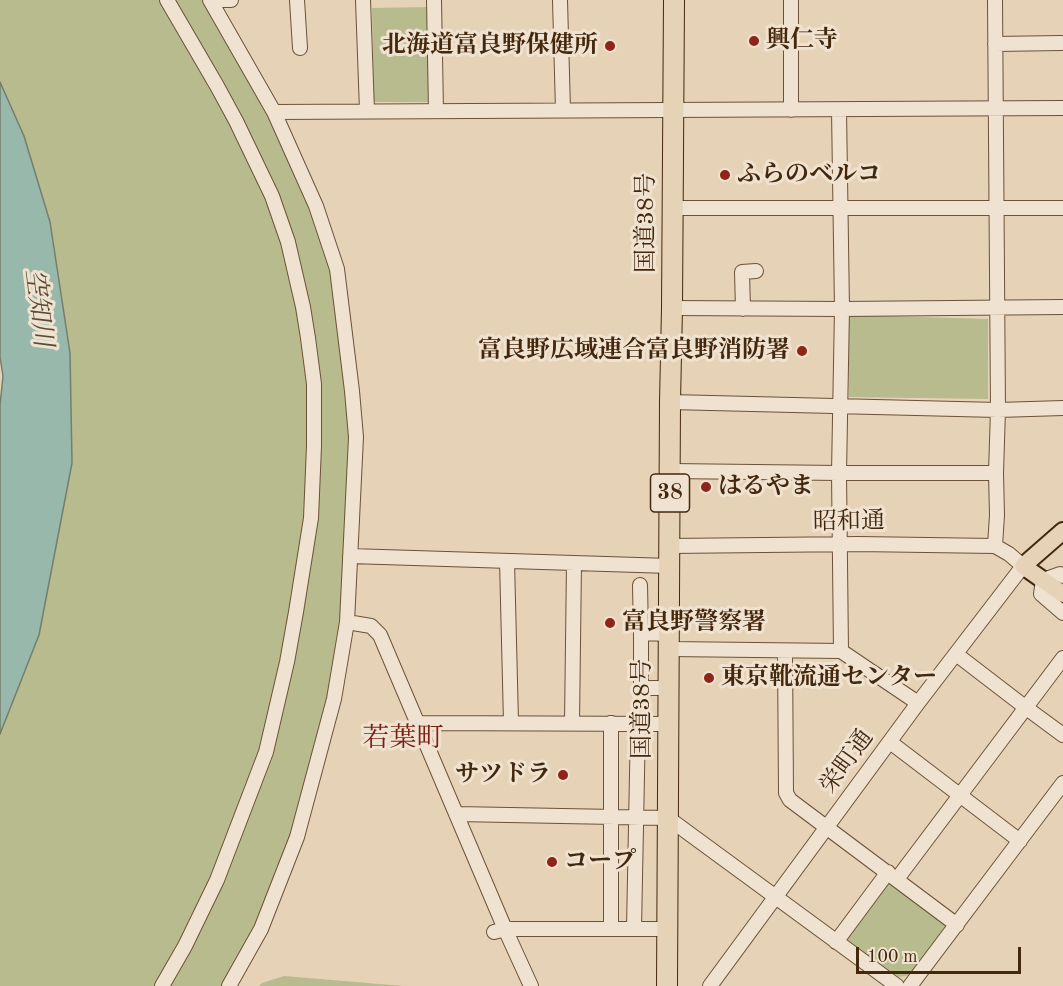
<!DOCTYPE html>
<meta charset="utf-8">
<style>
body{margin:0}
#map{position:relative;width:1063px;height:986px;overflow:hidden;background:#e6d2b6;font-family:"Old Standard TT",serif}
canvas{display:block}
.scale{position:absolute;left:856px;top:947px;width:165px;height:27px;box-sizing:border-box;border:3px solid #44280e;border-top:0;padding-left:8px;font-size:18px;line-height:21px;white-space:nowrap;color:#44280e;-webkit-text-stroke:4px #efe2d0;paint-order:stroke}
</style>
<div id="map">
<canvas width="1063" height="986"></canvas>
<div class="scale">100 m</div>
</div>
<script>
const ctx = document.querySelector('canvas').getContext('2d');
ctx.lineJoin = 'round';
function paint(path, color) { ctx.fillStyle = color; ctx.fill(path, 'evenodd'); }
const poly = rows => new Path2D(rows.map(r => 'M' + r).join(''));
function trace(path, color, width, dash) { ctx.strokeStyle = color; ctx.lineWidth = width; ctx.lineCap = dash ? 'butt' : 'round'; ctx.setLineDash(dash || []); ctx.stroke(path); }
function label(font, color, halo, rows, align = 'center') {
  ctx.font = font + ' "Old Standard TT","Noto Serif JP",serif'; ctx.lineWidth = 6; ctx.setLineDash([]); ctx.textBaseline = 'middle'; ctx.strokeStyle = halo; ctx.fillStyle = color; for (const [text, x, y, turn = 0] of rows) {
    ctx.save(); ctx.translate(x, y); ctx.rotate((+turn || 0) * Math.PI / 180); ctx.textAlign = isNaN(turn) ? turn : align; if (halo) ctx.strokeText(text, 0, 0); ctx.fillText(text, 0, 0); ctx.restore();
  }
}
paint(poly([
 [0,0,210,0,274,112,337,269,352,391,347,622,297,837,229,986,0,986,0,721,31,642,0,100],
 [428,7,430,102,374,102,372,8],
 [849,315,988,319,988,399,849,397],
 [888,879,950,927,913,975,899,977,844,939],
 [284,976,403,986,259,986,262,983]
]), '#b7bb8d');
const water = poly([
 [0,82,24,136,50,222,70,353,72,463,39,635,0,734,0,405,3,376,0,357,0,82]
]);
paint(water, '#97b8ab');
trace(water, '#767e6c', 1.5);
const minor = poly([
 [210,0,274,112,316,206,337,269,352,391,356,437,347,622,334,699,297,837,261,929,229,986],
 [210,0,231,0],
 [297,0,300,48],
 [363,0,367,111],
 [434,0,436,111],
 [560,0,563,110],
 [995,0,998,410,996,473,997,515,995,546],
 [995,44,1061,43],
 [791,110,791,0],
 [839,110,842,309,839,473,841,651],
 [274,112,1063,108],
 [673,208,1063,208],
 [672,308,842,309,1063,307],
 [743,309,742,272,756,271],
 [670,402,998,410,1063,408],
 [670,471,839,473,996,473],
 [669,546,858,544,995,546,1009,554,1023,566,918,703,710,986],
 [350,556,670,566],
 [507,561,511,722],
 [1063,576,1060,574,1043,580,1041,594,1063,613],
 [640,585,641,633],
 [347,622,371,626,380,635,505,929,531,986],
 [669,649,841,651,918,703],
 [785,651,786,793,790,800,957,925],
 [956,654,1025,707,1063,735],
 [669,688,641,688,641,633,669,634],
 [417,723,669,724],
 [572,723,574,563],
 [611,723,611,929],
 [890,742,1020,841],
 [456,814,668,818,897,986],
 [897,879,1063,658],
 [634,929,638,723],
 [494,932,505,929,666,929],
 [836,942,888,872],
 [162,986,185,946,217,880,266,752,287,662,296,612,311,518,314,446,314,384,308,338,303,307,288,242,272,196,236,121,217,86,167,0],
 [910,986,1063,783]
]);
const major = poly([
 [1063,531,1023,566,1063,594]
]);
const highway = poly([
 [667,986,670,402,672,308,674,0]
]);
trace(minor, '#6c5238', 16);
trace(major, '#44280e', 20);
trace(highway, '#44280e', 22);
trace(minor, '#efe2d0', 14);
trace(major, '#e6d2b6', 16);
trace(highway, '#e6d2b6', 20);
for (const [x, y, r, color] of [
 [754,41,6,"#8f2418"],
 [610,46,6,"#8f2418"],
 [725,175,6,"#8f2418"],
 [802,351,6,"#8f2418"],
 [706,487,6,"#8f2418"],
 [610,623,6,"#8f2418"],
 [709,678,6,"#8f2418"],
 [563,775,6,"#8f2418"],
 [552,862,6,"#8f2418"]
]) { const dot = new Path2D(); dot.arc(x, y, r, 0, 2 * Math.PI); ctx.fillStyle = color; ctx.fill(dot); trace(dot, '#efe2d0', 2); }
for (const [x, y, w] of [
 [670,493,39]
]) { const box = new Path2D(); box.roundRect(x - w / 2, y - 19, w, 38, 4.5); ctx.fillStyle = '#efe2d0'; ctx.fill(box); trace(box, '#44280e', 1.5); }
label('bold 22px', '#44280e', null, [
 ["38",670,493]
]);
label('bold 24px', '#44280e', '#efe2d0', [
 ["興仁寺",766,41],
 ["北海道富良野保健所",598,46,"right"],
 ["ふらのベルコ",737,175],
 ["富良野広域連合富良野消防署",790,351,"right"],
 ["はるやま",718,487],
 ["富良野警察署",622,623],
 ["東京靴流通センター",721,678],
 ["サツドラ",551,775,"right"],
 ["コープ",564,862]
], 'left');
label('24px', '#44280e', '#efe2d0', [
 ["国道38号",647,223,-90],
 ["昭和通",849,522,-1],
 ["国道38号",643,709,-90],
 ["栄町通",847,762,-54]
]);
label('italic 26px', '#594c35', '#efe2d0', [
 ["空知川",38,308,83]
]);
label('27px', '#7a1f14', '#efe2d0', [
 ["若葉町",403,739]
]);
</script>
